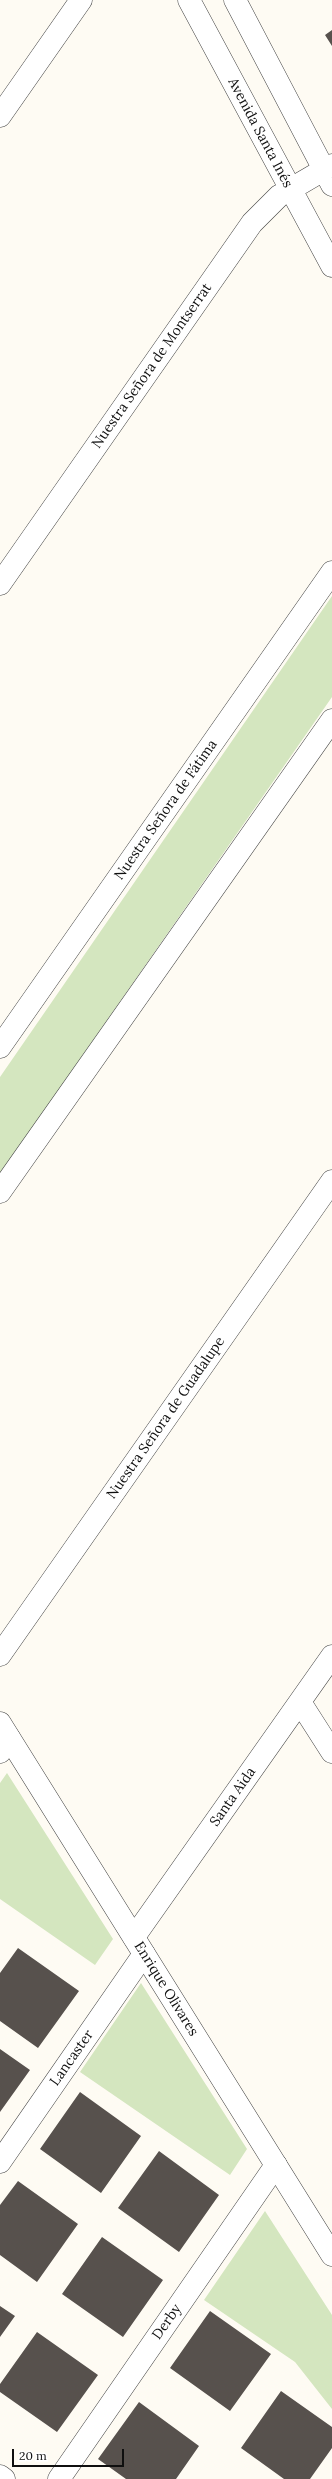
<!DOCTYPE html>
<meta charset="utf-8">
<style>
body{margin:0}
#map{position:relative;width:332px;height:2479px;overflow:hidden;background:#fefbf3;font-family:Lora,serif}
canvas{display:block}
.scale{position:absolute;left:12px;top:2449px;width:112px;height:18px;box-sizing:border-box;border:2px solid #0f0f0f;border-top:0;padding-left:5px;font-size:12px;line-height:14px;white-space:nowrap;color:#0f0f0f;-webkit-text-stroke:3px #fff;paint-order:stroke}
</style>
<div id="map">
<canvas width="332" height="2479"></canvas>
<div class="scale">20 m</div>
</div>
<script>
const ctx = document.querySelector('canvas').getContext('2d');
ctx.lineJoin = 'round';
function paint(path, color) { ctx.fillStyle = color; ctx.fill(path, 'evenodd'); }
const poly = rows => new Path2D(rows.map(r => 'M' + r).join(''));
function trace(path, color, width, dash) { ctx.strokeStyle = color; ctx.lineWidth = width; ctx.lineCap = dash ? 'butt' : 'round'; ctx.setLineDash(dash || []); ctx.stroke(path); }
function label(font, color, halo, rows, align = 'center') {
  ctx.font = font + ' Lora,serif'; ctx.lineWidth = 4; ctx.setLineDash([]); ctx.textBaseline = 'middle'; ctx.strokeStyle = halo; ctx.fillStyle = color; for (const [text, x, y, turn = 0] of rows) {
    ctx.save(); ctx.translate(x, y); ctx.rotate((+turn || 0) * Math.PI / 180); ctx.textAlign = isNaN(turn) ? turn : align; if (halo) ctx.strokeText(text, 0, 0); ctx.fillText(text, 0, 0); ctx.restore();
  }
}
paint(poly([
 [332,596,332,697,0,1174,0,1077],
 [7,1773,113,1939,95,1965,0,1899,0,1783],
 [141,1983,247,2149,230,2175,80,2072],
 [265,2211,332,2315,332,2409,295,2362,204,2300]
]), '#d4e6bf');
paint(poly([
 [332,30,332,46,325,35],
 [18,1948,79,1991,38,2048,0,2021,0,1973],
 [0,2049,30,2070,0,2112],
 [80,2092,141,2136,101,2193,40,2149],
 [159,2151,219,2195,179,2252,118,2208],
 [18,2181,78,2224,37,2282,0,2255,0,2205],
 [102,2237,163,2280,123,2337,62,2294],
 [0,2306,15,2316,0,2337],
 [210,2311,271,2354,230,2411,170,2368],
 [37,2332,98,2375,57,2432,0,2392,0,2384],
 [281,2391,332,2427,332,2448,310,2479,284,2479,241,2448],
 [139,2402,199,2446,176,2479,126,2479,98,2459]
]), '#57514d');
const minor = poly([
 [189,0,332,266],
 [235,0,332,185],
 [0,116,81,0],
 [0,584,252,223,279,196,332,165],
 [0,1047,332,572],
 [0,1192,332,720],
 [0,1655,332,1181],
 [300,1702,332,1752],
 [0,1752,9,1738],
 [134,1937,332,1656],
 [0,2162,144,1954],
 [0,2476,4,2479],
 [59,2479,276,2165]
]);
const tertiary = poly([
 [0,1723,332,2255]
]);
trace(minor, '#424242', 23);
trace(tertiary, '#424242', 23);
trace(minor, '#fff', 22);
trace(tertiary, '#fff', 22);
label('14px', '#0f0f0f', '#fff', [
 ["Avenida Santa Inés",260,133,62],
 ["Nuestra Señora de Montserrat",152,366,-55],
 ["Nuestra Señora de Fátima",166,810,-55],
 ["Nuestra Señora de Guadalupe",166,1418,-55],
 ["Santa Aida",233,1797,-55],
 ["Enrique Olivares",166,1989,58],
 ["Lancaster",72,2058,-55],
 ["Derby",167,2322,-55]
]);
</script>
